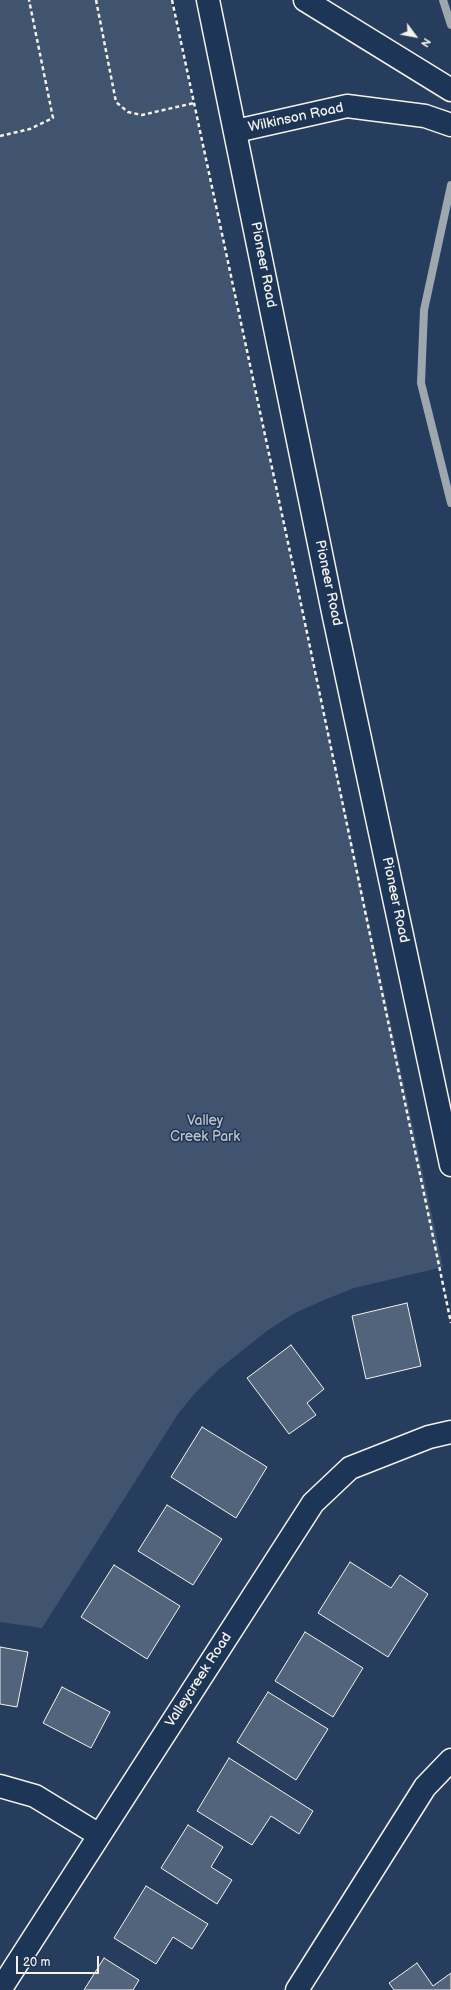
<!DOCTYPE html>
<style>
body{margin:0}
#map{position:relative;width:451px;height:1990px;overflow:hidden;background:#263d5d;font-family:"Balsamiq Sans",sans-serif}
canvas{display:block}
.north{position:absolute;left:395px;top:16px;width:40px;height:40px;-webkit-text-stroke:3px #1d3557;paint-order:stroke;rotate:122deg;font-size:11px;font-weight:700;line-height:16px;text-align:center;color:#f4f1e8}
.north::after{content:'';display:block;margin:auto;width:14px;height:18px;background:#f4f1e8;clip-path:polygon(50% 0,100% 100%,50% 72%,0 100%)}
.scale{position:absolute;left:16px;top:1956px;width:83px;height:18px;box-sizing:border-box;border:2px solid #f4f1e8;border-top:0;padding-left:5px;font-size:12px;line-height:14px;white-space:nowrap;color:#f4f1e8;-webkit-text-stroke:3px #1d3557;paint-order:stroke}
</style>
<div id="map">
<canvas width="451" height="1990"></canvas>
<div class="north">N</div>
<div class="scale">20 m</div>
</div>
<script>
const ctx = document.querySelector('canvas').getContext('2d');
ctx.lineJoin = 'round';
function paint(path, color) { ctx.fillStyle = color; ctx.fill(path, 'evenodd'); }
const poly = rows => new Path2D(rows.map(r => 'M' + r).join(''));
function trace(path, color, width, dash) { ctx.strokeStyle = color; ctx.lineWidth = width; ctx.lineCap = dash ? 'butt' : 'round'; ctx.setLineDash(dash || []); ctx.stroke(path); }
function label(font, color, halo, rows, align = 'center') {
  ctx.font = font + ' "Balsamiq Sans",sans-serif'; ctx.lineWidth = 3; ctx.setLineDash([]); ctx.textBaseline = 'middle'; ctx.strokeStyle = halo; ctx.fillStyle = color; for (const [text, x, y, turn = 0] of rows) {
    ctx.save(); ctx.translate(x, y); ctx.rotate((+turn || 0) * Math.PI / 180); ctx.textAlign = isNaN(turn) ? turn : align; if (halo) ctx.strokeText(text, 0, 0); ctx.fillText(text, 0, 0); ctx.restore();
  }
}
paint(poly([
 [0,0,171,0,443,1267,354,1288,324,1300,295,1313,268,1330,218,1370,195,1393,178,1414,42,1628,0,1622]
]), '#40546f');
trace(poly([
 [443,0,451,25],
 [451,185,424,310,421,383,451,503]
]), '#9fa7ae', 8);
const building = poly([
 [407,1303,421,1366,366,1379,352,1316,407,1303],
 [291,1345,324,1389,307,1403,316,1415,289,1434,247,1378,291,1345],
 [202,1427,267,1467,236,1518,171,1477,202,1427],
 [167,1505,222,1539,193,1585,138,1551,167,1505],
 [350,1562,391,1588,400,1575,428,1594,388,1657,318,1613,350,1562],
 [114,1565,180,1606,147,1659,81,1617,114,1565],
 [305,1632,363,1668,333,1717,275,1681,305,1632],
 [0,1647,28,1652,17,1707,0,1704,0,1647],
 [62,1687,110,1712,91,1748,43,1723,62,1687],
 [268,1692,328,1729,296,1780,237,1742,268,1692],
 [229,1758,313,1811,299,1834,271,1816,252,1845,197,1811,229,1758],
 [188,1825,223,1847,211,1867,232,1880,217,1904,161,1868,188,1825],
 [146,1886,208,1924,192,1949,173,1937,156,1964,114,1938,146,1886],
 [104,1958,139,1980,133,1990,84,1990,104,1958],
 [417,1963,433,1986,451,1973,451,1990,394,1990,389,1983,417,1963]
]);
paint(building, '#52647b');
trace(building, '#f4f1e8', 1);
const minor = poly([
 [236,131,347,106,425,116,451,125],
 [0,1786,35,1796,99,1835],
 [0,1990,313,1503,350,1468,429,1437,451,1432],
 [297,1990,425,1787,451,1760]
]);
const major = poly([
 [208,0,333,612,451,1165],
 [305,0,451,90]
]);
trace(minor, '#f4f1e8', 25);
trace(major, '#f4f1e8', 25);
trace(poly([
 [96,0,116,102,128,112,142,115,194,103],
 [172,0,296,580,451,1323],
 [0,136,30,129,53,118,29,0]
]), '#f4f1e8', 2.5, [4, 3]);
trace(minor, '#1d3557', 22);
trace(major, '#1d3557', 22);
label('14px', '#f4f1e8', '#1d3557', [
 ["Wilkinson Road",296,118,-12],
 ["Pioneer Road",263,265,79],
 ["Pioneer Road",328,583,78],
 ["Pioneer Road",395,900,78],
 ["Valleycreek Road",199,1680,-57]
]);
label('14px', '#bec2c4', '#1d3557', [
 ["Valley",205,1121],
 ["Creek Park",205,1137]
]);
</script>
